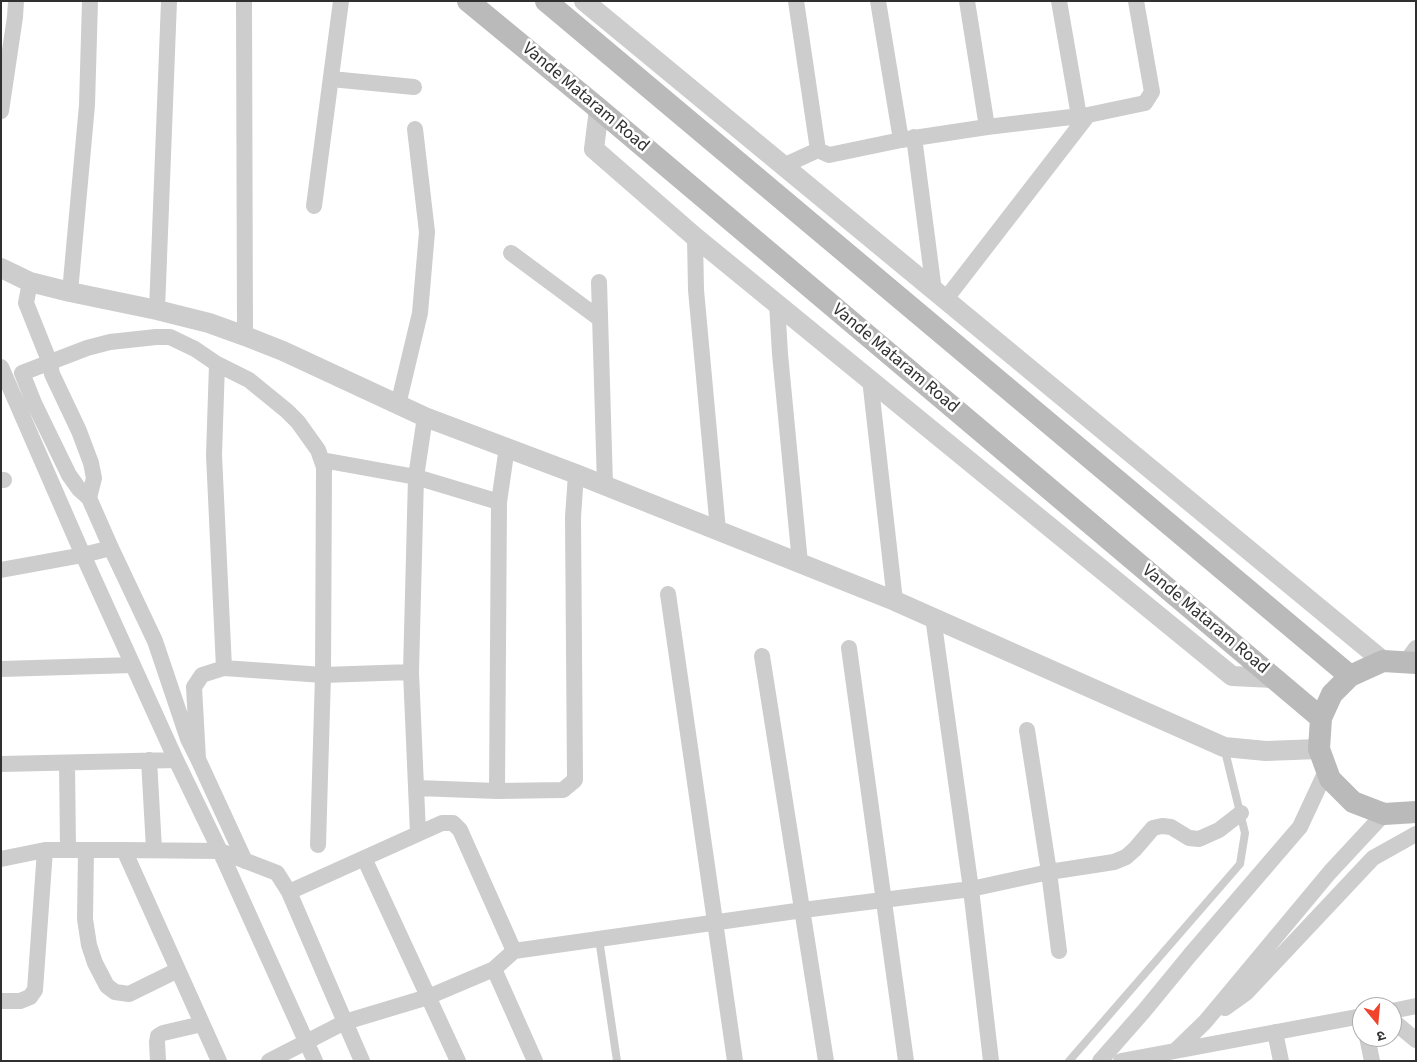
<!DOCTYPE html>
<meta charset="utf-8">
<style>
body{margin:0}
#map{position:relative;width:1417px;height:1062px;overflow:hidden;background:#fff;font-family:"Source Sans 3","Noto Sans Devanagari",sans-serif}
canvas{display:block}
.frame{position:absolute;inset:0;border:2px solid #303030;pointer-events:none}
.north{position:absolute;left:1352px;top:997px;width:50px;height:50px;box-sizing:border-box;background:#fff;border:1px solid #acacac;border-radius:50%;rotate:163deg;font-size:14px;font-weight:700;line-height:20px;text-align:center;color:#303030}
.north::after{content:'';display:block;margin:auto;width:18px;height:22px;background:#ef432b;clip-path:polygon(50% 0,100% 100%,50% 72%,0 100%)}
</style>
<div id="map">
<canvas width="1417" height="1062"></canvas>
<div class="frame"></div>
<div class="north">उ</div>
</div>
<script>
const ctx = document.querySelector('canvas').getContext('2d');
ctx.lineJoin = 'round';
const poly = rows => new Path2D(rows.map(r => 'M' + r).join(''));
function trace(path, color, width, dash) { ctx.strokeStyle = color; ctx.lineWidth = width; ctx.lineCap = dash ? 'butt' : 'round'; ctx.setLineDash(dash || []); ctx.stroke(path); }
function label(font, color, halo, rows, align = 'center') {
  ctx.font = font + ' "Source Sans 3",sans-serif'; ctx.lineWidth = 5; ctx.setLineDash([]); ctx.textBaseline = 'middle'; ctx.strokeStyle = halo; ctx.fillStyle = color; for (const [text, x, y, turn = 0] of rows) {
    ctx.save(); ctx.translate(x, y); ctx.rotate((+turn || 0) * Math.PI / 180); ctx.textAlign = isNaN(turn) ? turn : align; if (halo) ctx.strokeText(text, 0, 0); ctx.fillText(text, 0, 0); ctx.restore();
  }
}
trace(poly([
 [599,939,617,1061],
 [1069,1061,1240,864,1245,833,1224,747]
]), '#cdcdcd', 8);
trace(poly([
 [244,1,245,336],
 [796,1,818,150,829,155,901,140,987,127,1088,115,1145,103,1152,92,1136,1],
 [878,1,901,140],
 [967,1,987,127],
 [1059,1,1079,116],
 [331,79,414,87],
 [1,111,15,17,16,1],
 [914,137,934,291],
 [783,166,818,150],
 [314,206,341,1],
 [695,237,696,290,718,530],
 [511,253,600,319],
 [30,282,26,303,50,363,52,374,79,431,91,463,94,478,89,498,111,548,155,641,188,739,198,759],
 [599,282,605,485],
 [70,292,87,105,90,1],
 [945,300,1088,115],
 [777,303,780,354,800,563],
 [157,310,169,1],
 [217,364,249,380,287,411,298,422,318,450,324,467,323,675,318,845],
 [1,367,83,555,176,760,220,851,315,1061],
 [870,379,895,601],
 [398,405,420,313,427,232,415,129],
 [322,460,416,477,499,502],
 [1,480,4,480],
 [89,498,79,489,69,475,34,403,22,373,87,348,110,342,156,337,170,337,195,349,217,364,214,455,224,668],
 [1,570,83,555,111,548],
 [668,594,735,1061],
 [933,617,971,889,991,1061],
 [849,648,906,1061],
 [762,656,826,1061],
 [1405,663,1416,648],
 [1,669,133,665],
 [1027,730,1049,872,1059,951],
 [149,760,154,849],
 [67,763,68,849],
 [1,764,176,760],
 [417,788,497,791,563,790,575,780,573,517,576,474],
 [497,791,499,502,507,447],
 [418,833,411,672,416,477,425,417],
 [124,850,220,851,277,873,289,892,345,1022,269,1061],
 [86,851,85,919,89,945,95,963,107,986,115,992,129,994,178,970],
 [364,858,458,1061],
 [1,859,45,850,124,850,219,1061],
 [245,861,198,759,194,687,202,675,224,668,323,675,411,672],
 [289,892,442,823,453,823,460,830,514,951],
 [494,969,535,1061],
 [1,1001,20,1001,30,997,35,990,45,850],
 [1225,1008,1246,993,1373,858,1416,834],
 [1392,1011,1416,1006],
 [1392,1020,1416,1040],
 [1275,1032,1281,1061],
 [1367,1037,1372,1061],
 [1176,1050,1205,1022,1330,872,1384,814],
 [158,1061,157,1042,158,1036,163,1033,202,1024],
 [362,1061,345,1022,428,997,494,969,514,951,803,910,971,889,1049,872,1114,862,1126,857,1135,849,1153,828,1162,826,1171,827,1189,838,1199,839,1219,830,1241,813],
 [1100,1061,1144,1011,1190,955,1300,827,1327,769],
 [1121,1061,1362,1016]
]), '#cdcdcd', 16);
trace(poly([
 [584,1,1383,661],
 [599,109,594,149,695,237,1232,676,1273,678],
 [1,268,30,282,70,292,157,310,209,323,245,336,283,351,425,417,576,474,895,601,1224,747,1266,751,1319,749]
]), '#cdcdcd', 20);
trace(poly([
 [468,1,599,109,1321,718],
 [546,1,1350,676],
 [1416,663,1383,661,1350,676,1332,694,1321,718,1319,749,1330,779,1353,802,1384,814,1416,812]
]), '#bababa', 22);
label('18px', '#303030', '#fff', [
 ["Vande Mataram Road",585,98,40],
 ["Vande Mataram Road",895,359,40],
 ["Vande Mataram Road",1205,620,40]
]);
</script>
